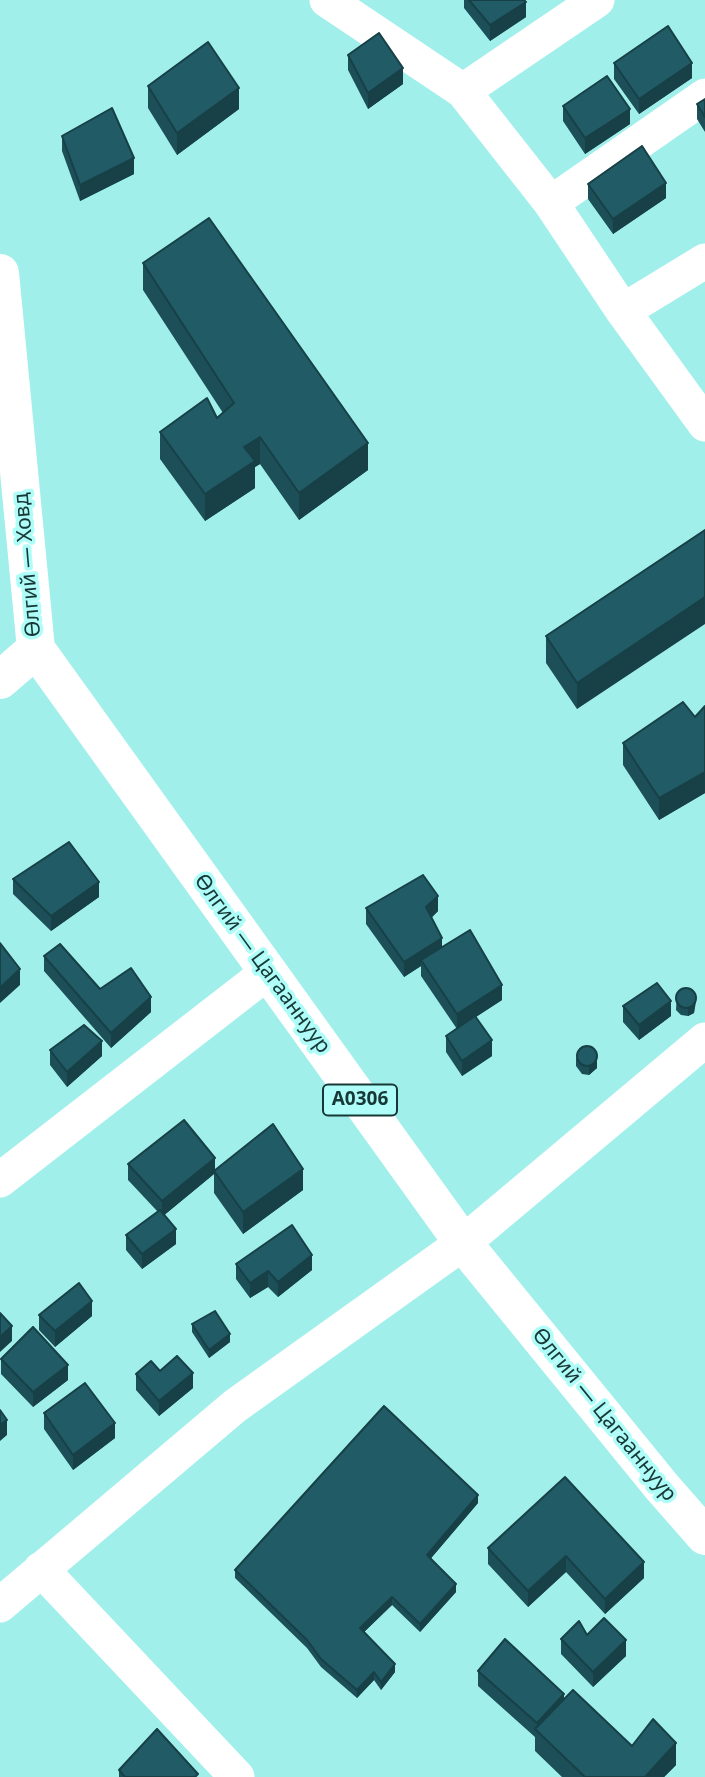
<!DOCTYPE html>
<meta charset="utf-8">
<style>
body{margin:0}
canvas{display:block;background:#a1efeb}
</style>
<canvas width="705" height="1777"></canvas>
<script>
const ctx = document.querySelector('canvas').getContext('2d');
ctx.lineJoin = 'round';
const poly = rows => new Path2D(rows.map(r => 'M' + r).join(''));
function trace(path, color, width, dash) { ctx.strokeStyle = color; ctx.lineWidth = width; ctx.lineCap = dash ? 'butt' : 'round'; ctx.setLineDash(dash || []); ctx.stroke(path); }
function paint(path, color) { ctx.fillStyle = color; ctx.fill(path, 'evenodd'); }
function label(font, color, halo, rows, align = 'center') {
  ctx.font = font + ' "Noto Sans",sans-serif'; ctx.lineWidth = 7; ctx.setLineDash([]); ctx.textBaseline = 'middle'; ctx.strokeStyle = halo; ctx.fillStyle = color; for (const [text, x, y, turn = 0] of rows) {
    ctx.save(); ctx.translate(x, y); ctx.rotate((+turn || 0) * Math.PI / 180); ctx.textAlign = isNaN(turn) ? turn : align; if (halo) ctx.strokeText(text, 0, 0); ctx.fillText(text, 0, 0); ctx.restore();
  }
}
trace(poly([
 [327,0,463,91,551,203,623,311,705,424],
 [463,91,597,0],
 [551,203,705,96],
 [623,311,705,261],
 [0,1180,268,972],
 [41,1569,237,1777],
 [0,1605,235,1406,463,1243,705,1040]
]), '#fff', 35);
trace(poly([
 [0,680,36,649]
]), '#fff', 38);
trace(poly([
 [0,273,36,649,463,1243,662,1487,705,1536]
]), '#fff', 38);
paint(poly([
 [464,0,524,0,526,17,490,41,464,8],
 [348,55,403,84,368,109,348,70],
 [614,63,692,78,639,114,614,79],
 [148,86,239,109,177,155,148,108],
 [705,99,705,132,697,119,697,104],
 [563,106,630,124,585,154,563,121],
 [62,136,134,174,80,201,62,151],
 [588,184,666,198,613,234,588,199],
 [143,263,368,470,299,520,260,464,255,467,255,488,205,521,160,459,160,432,217,418,223,413,143,290],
 [705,530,577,709,546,663,546,636],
 [705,706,705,793,659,820,623,765,623,743,695,717],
 [13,879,99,897,51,931,13,894],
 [366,908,438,911,431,918,442,948,502,1000,476,1017,492,1056,462,1076,446,1052,446,1036,457,1029,421,976,421,966,404,977,366,924],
 [44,956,100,989,151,1012,111,1048,44,971],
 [677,992,696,1002,694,1013,688,1016,681,1015,676,1010],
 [623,1006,671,1016,639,1040,623,1022],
 [50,1050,102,1056,67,1087,50,1065],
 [576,1058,597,1068,589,1075,582,1074,576,1066],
 [128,1164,215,1170,303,1190,243,1234,214,1193,214,1174,164,1215,176,1244,142,1269,126,1250,126,1235,158,1212,128,1180],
 [236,1264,312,1270,278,1297,268,1287,250,1298,236,1279],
 [39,1315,92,1316,55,1347,39,1330],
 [192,1324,230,1342,209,1358,192,1332],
 [1,1359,68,1380,33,1407,1,1374],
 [160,1371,193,1388,159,1416,136,1390,136,1374],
 [44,1413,115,1438,73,1470,44,1429],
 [565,1477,644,1578,605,1614,566,1572,528,1607,488,1564,488,1548],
 [478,1503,431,1558,456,1592,420,1632,392,1605,364,1632,395,1672,381,1690,374,1680,357,1698,321,1667,307,1648,235,1578,235,1570],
 [587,1635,626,1656,593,1687,561,1654,561,1639],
 [478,1671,564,1699,632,1746,676,1765,664,1777,562,1777,535,1751,535,1737,478,1686],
 [119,1770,198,1777,119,1777]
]), '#1c4f58');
paint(poly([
 [526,2,526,17,490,41,490,25],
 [692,63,692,78,639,114,639,99],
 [403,68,403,84,368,109,368,93],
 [239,88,239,109,177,155,177,133],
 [630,109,630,124,585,154,585,138],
 [134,158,134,174,80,201,80,185],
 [666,183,666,198,613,234,613,219],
 [260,437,260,464,255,467,255,488,205,521,205,494,244,447],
 [368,443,368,470,299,520,299,493],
 [705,597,705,624,577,709,577,683],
 [705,772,705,793,659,820,659,798],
 [99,882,99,897,51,931,51,916],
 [438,896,438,911,426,923,426,907],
 [442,938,442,953,421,960,421,966,404,977,404,962],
 [20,969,20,985,0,1003,0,988],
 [502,985,502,1000,457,1029,457,1014],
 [696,994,694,1013,688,1016,688,1008],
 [151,997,151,1012,111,1048,111,1033],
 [671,1001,671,1016,639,1040,639,1025],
 [492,1040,492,1056,462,1076,462,1061],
 [102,1041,102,1056,67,1087,67,1072],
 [597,1060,597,1068,589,1075,589,1067],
 [215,1158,215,1173,214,1171,214,1174,162,1217,162,1201],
 [303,1169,303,1190,243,1234,243,1212],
 [176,1229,176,1244,142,1269,142,1254],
 [312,1255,312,1270,278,1297,278,1282],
 [268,1271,268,1287,250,1298,250,1283],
 [92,1301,92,1316,55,1347,55,1331],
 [12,1326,12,1341,0,1352,0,1337],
 [230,1334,230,1342,209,1358,209,1350],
 [68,1365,68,1380,33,1407,33,1392],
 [193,1373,193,1388,159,1416,159,1401],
 [7,1420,7,1435,0,1441,0,1425],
 [115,1423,115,1438,73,1470,73,1455],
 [478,1495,478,1503,427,1563,427,1555],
 [566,1556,566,1572,528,1607,528,1591],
 [644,1562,644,1578,605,1614,605,1599],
 [456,1584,456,1592,420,1632,420,1624],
 [392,1597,392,1605,360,1636,360,1628],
 [626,1640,626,1656,593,1687,593,1672],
 [395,1664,395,1672,381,1690,381,1682],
 [374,1672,374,1680,357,1698,357,1690],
 [564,1694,564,1709,537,1731,537,1723],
 [676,1743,676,1765,664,1777,645,1777]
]), '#174047');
const building = poly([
 [469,0,524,0,526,2,490,25,469,0],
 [668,26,692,63,639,99,614,63,668,26],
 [379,33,403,68,368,93,348,55,379,33],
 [208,42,239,88,177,133,148,86,208,42],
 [607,76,630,109,585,138,563,106,607,76],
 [705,99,705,117,697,104,705,99],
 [112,108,134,158,80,185,62,136,112,108],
 [642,146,666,183,613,219,588,184,642,146],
 [209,218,368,443,299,493,260,437,244,447,255,461,205,494,160,432,207,398,217,418,234,403,143,263,209,218],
 [705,530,705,597,577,683,546,636,705,530],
 [683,702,695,717,705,706,705,772,659,798,623,743,683,702],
 [69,842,99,882,51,916,13,879,69,842],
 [423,875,438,896,426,907,442,938,404,962,366,908,423,875],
 [470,930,502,985,457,1014,421,960,470,930],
 [0,943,20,969,0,988,0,943],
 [60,944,100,989,131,968,151,997,111,1033,44,956,60,944],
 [657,983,671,1001,639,1025,623,1006,657,983],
 '676 998a10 10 0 1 1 20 0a10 10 0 1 1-20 0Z',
 [475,1016,492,1040,462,1061,446,1036,475,1016],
 [84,1025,102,1041,67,1072,50,1050,84,1025],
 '577 1056a10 10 0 1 1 20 0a10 10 0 1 1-20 0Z',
 [184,1120,215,1158,162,1201,128,1164,184,1120],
 [273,1124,303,1169,243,1212,214,1171,273,1124],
 [160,1210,176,1229,142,1254,126,1235,160,1210],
 [292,1225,312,1255,278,1282,268,1271,250,1283,236,1264,292,1225],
 [79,1283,92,1301,55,1331,39,1315,79,1283],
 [215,1311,230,1334,209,1350,192,1324,215,1311],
 [0,1313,12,1326,0,1337,0,1313],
 [33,1327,68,1365,33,1392,1,1359,33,1327],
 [177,1356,193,1373,159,1401,136,1374,151,1361,160,1371,177,1356],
 [85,1383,115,1423,73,1455,44,1413,85,1383],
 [384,1406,478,1495,427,1555,456,1584,420,1624,392,1597,360,1628,395,1664,381,1682,374,1672,357,1690,321,1659,307,1640,235,1570,384,1406],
 [0,1410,7,1420,0,1425,0,1410],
 [565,1477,644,1562,605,1599,566,1556,528,1591,488,1548,565,1477],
 [604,1618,626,1640,593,1672,561,1639,579,1621,587,1635,604,1618],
 [505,1639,564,1694,537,1723,478,1671,505,1639],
 [573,1690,632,1746,653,1719,676,1743,645,1777,585,1777,535,1729,573,1690],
 [157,1729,198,1774,195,1777,125,1777,119,1770,157,1729]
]);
paint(building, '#215c66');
trace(building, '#174047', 2);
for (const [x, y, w] of [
 [360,1100,74]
]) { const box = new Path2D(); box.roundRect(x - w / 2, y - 15.5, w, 31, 5); ctx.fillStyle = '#aefdf8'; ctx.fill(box); trace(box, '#173836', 2); }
label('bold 19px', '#173836', null, [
 ["A0306",360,1100]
]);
label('21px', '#173836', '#aefdf8', [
 ["Өлгий — Ховд",28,565,-95],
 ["Өлгий — Цагааннуур",262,964,54],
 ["Өлгий — Цагааннуур",604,1415,51]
]);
</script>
